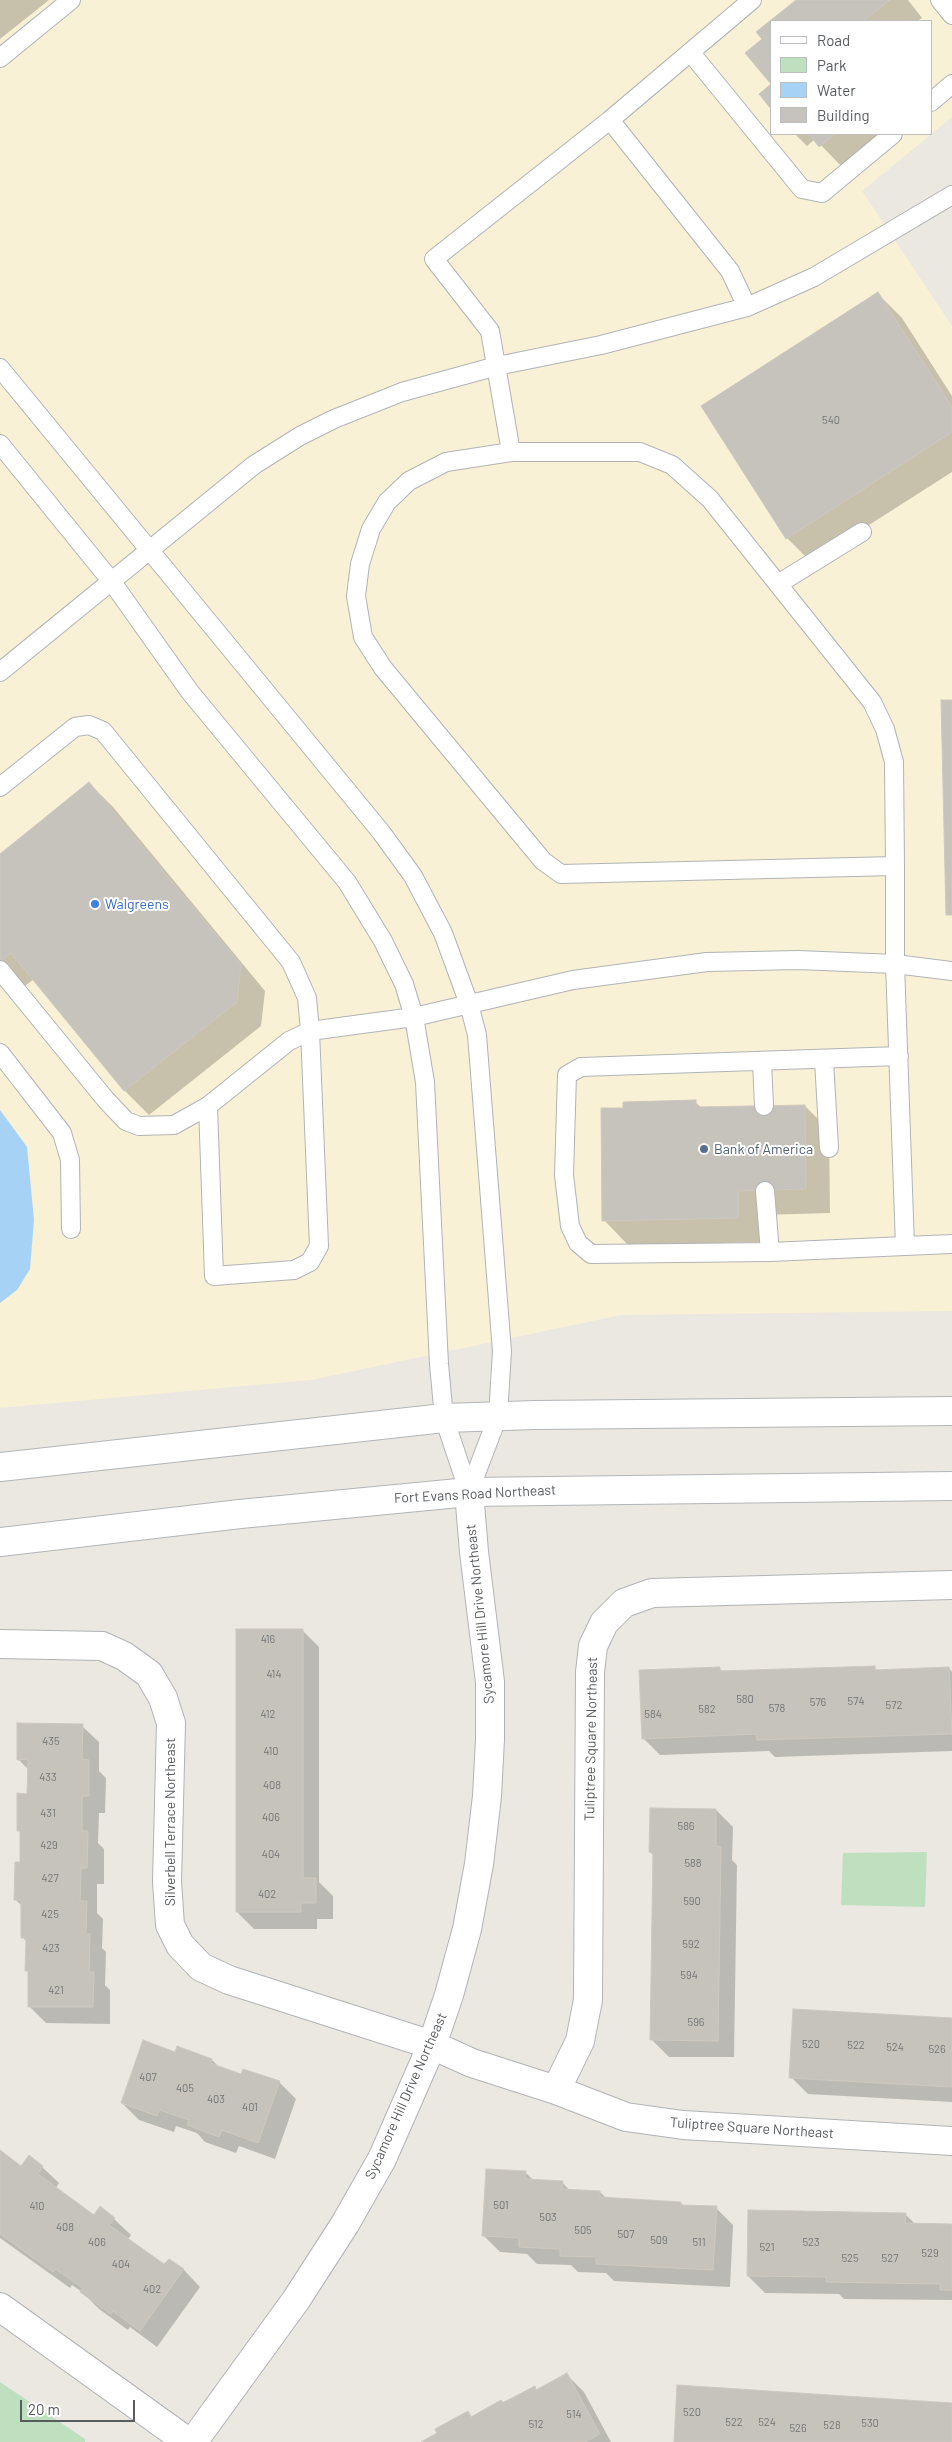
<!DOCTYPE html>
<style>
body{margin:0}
#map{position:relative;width:952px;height:2442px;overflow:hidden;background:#eae8e0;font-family:Barlow,sans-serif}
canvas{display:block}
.legend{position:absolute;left:770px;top:20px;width:162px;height:115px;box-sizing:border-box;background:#fff;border:1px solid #bdbebf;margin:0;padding:6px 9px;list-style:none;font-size:15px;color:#595c5f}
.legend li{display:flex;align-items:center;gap:10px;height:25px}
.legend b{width:25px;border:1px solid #bdbebf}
.scale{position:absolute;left:20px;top:2400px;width:115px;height:22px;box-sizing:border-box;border:2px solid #595c5f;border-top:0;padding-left:6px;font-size:15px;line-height:18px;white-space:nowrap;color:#595c5f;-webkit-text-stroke:4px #fff;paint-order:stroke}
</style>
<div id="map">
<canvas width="952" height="2442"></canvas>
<ul class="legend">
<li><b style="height:6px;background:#fff"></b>Road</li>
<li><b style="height:14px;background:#bfe0bf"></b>Park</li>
<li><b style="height:14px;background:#a5d2f5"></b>Water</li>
<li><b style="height:14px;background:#c6c3bd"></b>Building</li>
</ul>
<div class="scale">20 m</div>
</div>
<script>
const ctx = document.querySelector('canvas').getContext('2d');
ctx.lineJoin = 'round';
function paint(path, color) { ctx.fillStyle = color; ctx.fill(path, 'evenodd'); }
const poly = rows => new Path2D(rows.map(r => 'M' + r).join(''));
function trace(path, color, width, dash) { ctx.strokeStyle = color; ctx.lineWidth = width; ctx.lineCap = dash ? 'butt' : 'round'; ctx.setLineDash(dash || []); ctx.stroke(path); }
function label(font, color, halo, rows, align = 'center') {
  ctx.font = font + ' Barlow,sans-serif'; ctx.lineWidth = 4; ctx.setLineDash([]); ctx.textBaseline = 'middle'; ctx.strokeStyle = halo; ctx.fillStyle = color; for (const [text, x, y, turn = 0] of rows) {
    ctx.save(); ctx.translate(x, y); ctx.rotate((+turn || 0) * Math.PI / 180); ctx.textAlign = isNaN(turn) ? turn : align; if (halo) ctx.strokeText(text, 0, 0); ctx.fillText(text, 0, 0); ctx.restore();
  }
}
paint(poly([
 [0,0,952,0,952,117,862,191,952,326,952,1311,621,1315,311,1380,0,1408],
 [771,21,931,21,931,134,771,134]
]), '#f9f1d6');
paint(poly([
 [927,1852,925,1907,841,1905,843,1853],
 [0,2382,85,2439,85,2442,0,2442]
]), '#bfe0bf');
paint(poly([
 [0,1110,27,1147,34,1220,30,1269,17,1290,0,1303]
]), '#a5d2f5');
paint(poly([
 [0,0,49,0,0,39],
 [798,0,908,0,922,18,917,21,771,21],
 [795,134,903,134,868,162,845,170,815,139,807,146],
 [878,294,902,318,952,396,952,472,811,562,787,538],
 [89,783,113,807,265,991,261,1026,149,1115,125,1091,34,979,12,996,0,984,0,855],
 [695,1102,702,1108,805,1106,829,1130,830,1213,761,1215,762,1242,628,1245,604,1220],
 [302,1630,319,1647,319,1882,333,1896,333,1919,317,1919,317,1929,254,1929,237,1912],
 [874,1667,878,1671,949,1668,952,1672,952,1751,775,1757,769,1751,660,1755,643,1738,719,1668,723,1672],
 [82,1726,99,1742,99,1771,106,1778,105,1813,99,1813,98,1843,104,1849,104,1884,97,1884,97,1913,103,1919,102,1948,106,1952,105,1985,110,1990,110,2024,46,2023,29,2006,27,1942,22,1937,22,1906,16,1900,21,1864,22,1834,18,1830,28,1795,29,1770,18,1759],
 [716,1810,733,1827,732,1860,737,1865,734,2057,669,2057,652,2040,654,1856,650,1852],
 [952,2019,952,2102,808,2094,791,2077],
 [176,2053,212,2060,220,2068,241,2076,279,2082,296,2099,275,2159,239,2146,236,2153,205,2142,197,2133,176,2126,174,2132,139,2120,122,2103],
 [0,2152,22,2168,42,2167,59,2183,56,2188,94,2216,114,2219,131,2235,128,2239,164,2266,169,2261,184,2270,200,2287,157,2347,130,2327,128,2330,99,2309,82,2292,72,2285,70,2288,0,2238],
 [525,2172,534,2181,562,2182,570,2191,600,2192,607,2199,681,2203,684,2206,716,2208,733,2225,730,2287,614,2281,606,2273,578,2272,571,2265,537,2264,527,2254,500,2252,483,2235],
 [905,2214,915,2224,952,2225,952,2300,844,2299,839,2294,765,2293,748,2276],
 [567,2375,584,2392,611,2442,424,2442,468,2413,472,2417,534,2387,537,2390]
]), '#0003');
const building = poly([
 [796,0,890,0,863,21,771,21,771,109,759,94,771,84,745,53,762,39,756,32,796,0],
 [809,134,835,134,819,147,809,134],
 [878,292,952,407,952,432,786,539,701,406,878,292],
 [941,700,952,700,952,915,946,915,941,700],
 [89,782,241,965,237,1002,124,1091,11,953,0,962,0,854,89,782],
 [696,1100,696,1107,805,1105,806,1189,738,1191,738,1218,602,1221,601,1108,623,1108,623,1102,696,1100],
 [236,1629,303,1629,303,1878,316,1878,316,1903,301,1903,301,1912,236,1912,236,1629],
 [875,1666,875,1670,949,1667,952,1734,757,1740,756,1734,642,1739,639,1670,720,1667,720,1671,875,1666],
 [17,1723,83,1724,82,1759,89,1760,89,1796,82,1796,82,1831,88,1831,87,1868,81,1868,80,1901,87,1901,86,1934,90,1934,89,1972,94,1972,93,2007,28,2007,28,1971,25,1971,26,1938,21,1938,21,1900,14,1900,15,1862,20,1862,20,1831,17,1831,17,1793,27,1794,28,1759,17,1760,17,1723],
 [650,1808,716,1809,716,1846,721,1847,718,2041,650,2040,653,1852,649,1852,650,1808],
 [793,2009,952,2018,952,2087,789,2078,793,2009],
 [143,2040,175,2052,177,2046,212,2059,210,2063,241,2074,243,2069,280,2081,258,2143,222,2130,219,2137,187,2125,189,2120,159,2110,157,2116,121,2103,143,2040],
 [0,2150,21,2166,29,2155,43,2166,38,2174,94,2215,100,2206,115,2218,109,2225,164,2264,169,2259,184,2269,140,2331,113,2311,111,2314,80,2292,83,2288,55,2269,53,2272,0,2234,0,2150],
 [486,2169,526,2171,525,2179,563,2181,562,2189,600,2191,600,2197,681,2202,681,2205,717,2206,713,2270,596,2264,596,2257,560,2256,560,2249,519,2247,519,2238,482,2236,486,2169],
 [748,2210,906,2213,905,2223,952,2224,952,2290,940,2290,940,2284,826,2282,826,2277,747,2276,748,2210],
 [567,2373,600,2434,585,2442,421,2442,437,2433,435,2429,468,2411,471,2417,501,2400,503,2403,535,2386,536,2390,567,2373],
 [677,2385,952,2403,952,2442,674,2442,677,2385]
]);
paint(building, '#c6c3bd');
trace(building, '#cec9bf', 1);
const service = poly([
 [940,0,952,15],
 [691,53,802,189,822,193,893,134],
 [0,58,71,0],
 [931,102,952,84],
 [747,307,730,271,610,120,752,0],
 [0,368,381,832,413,876,443,933,469,1004,477,1035,502,1351,498,1416,469,1492],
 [0,444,112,582,190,692,347,882,383,941,404,984,414,1017,425,1082,439,1364,444,1418,469,1492],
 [511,452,640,452,672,465,710,499,872,702,885,729,894,762,895,866,561,874,543,861,383,668,363,637,356,596,360,564,371,529,387,502,409,481,446,462,511,452,490,331,434,259,610,120],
 [778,584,862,532],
 [0,672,254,465,300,436,334,419,402,392,497,366,601,345,747,307,814,277,952,195],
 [0,787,75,727,89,725,103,731,291,962,307,998,310,1031,319,1246,310,1262,294,1270,214,1276,208,1106,289,1041,310,1031,414,1017,573,980,707,962,798,960,895,964,952,971],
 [895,866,895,964,905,1246,952,1244],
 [0,970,106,1100,126,1121,139,1126,174,1125,208,1106],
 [0,1053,62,1133,70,1160,71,1229],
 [899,1056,581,1067,567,1075,564,1175,570,1226,578,1243,591,1254,770,1252,905,1246],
 [824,1060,829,1148],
 [762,1061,764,1106],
 [765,1191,770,1252]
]);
const minor = poly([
 [0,1644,102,1646,124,1656,149,1674,163,1698,171,1723,167,1882,170,1925,180,1945,201,1967,229,1980,432,2045,472,2063,556,2090,626,2117,683,2125,952,2141],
 [556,2090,580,2041,588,2000,590,1672,593,1646,604,1623,624,1603,652,1593,952,1585],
 [0,2307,188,2442]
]);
const tertiary = poly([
 [193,2442,296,2300,345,2224,382,2159,432,2045,449,1995,467,1929,479,1864,487,1796,490,1739,490,1682,474,1552,469,1492]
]);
const secondary = poly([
 [0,1467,444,1418,536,1415,952,1411],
 [0,1542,240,1514,469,1492,952,1486]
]);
trace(service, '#b1b3b7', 20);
trace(minor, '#b1b3b7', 30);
trace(tertiary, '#b1b3b7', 30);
trace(secondary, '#b2b5b9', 30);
trace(service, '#fff', 18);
trace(minor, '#fff', 28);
trace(tertiary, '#fff', 28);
trace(secondary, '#fff', 28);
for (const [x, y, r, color] of [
 [95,904,5,"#3f7fe0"],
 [704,1149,5,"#5c6f8a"]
]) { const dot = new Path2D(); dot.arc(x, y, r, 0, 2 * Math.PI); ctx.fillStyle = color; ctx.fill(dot); trace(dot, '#fff', 2); }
label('11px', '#747676', null, [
 ["540",831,420],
 ["416",268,1639],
 ["414",274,1674],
 ["580",745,1699],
 ["574",856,1701],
 ["576",818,1702],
 ["572",894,1705],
 ["578",777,1708],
 ["582",707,1709],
 ["412",268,1714],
 ["584",653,1714],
 ["435",51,1741],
 ["410",271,1751],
 ["433",48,1777],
 ["408",272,1785],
 ["431",48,1813],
 ["406",271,1817],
 ["586",686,1826],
 ["429",49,1845],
 ["404",271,1854],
 ["588",693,1863],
 ["427",50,1878],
 ["402",267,1894],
 ["590",692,1901],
 ["425",50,1914],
 ["592",691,1944],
 ["423",51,1948],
 ["594",689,1975],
 ["421",56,1990],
 ["596",696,2022],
 ["520",811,2044],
 ["522",856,2045],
 ["524",895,2047],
 ["526",937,2049],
 ["407",148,2077],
 ["405",185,2088],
 ["403",216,2099],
 ["401",250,2107],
 ["501",501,2205],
 ["410",37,2206],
 ["503",548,2217],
 ["408",65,2227],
 ["505",583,2230],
 ["507",626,2234],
 ["509",659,2240],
 ["406",97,2242],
 ["511",699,2242],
 ["523",811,2242],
 ["521",767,2247],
 ["529",930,2253],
 ["525",850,2258],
 ["527",890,2258],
 ["404",121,2264],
 ["402",152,2289],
 ["520",692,2412],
 ["514",574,2414],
 ["522",734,2422],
 ["524",767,2422],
 ["530",870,2423],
 ["512",536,2424],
 ["528",832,2425],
 ["526",798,2428]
]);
label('14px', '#366cbe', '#fff', [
 ["Walgreens",105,904]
], 'left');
label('14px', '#4e5e75', '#fff', [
 ["Bank of America",714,1149]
], 'left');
label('14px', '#595c5f', '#fff', [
 ["Fort Evans Road Northeast",475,1494,-3],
 ["Sycamore Hill Drive Northeast",480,1614,-96],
 ["Tuliptree Square Northeast",591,1739,-89],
 ["Silverbell Terrace Northeast",170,1822,-90],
 ["Sycamore Hill Drive Northeast",406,2096,-66],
 ["Tuliptree Square Northeast",752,2128,4]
]);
</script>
